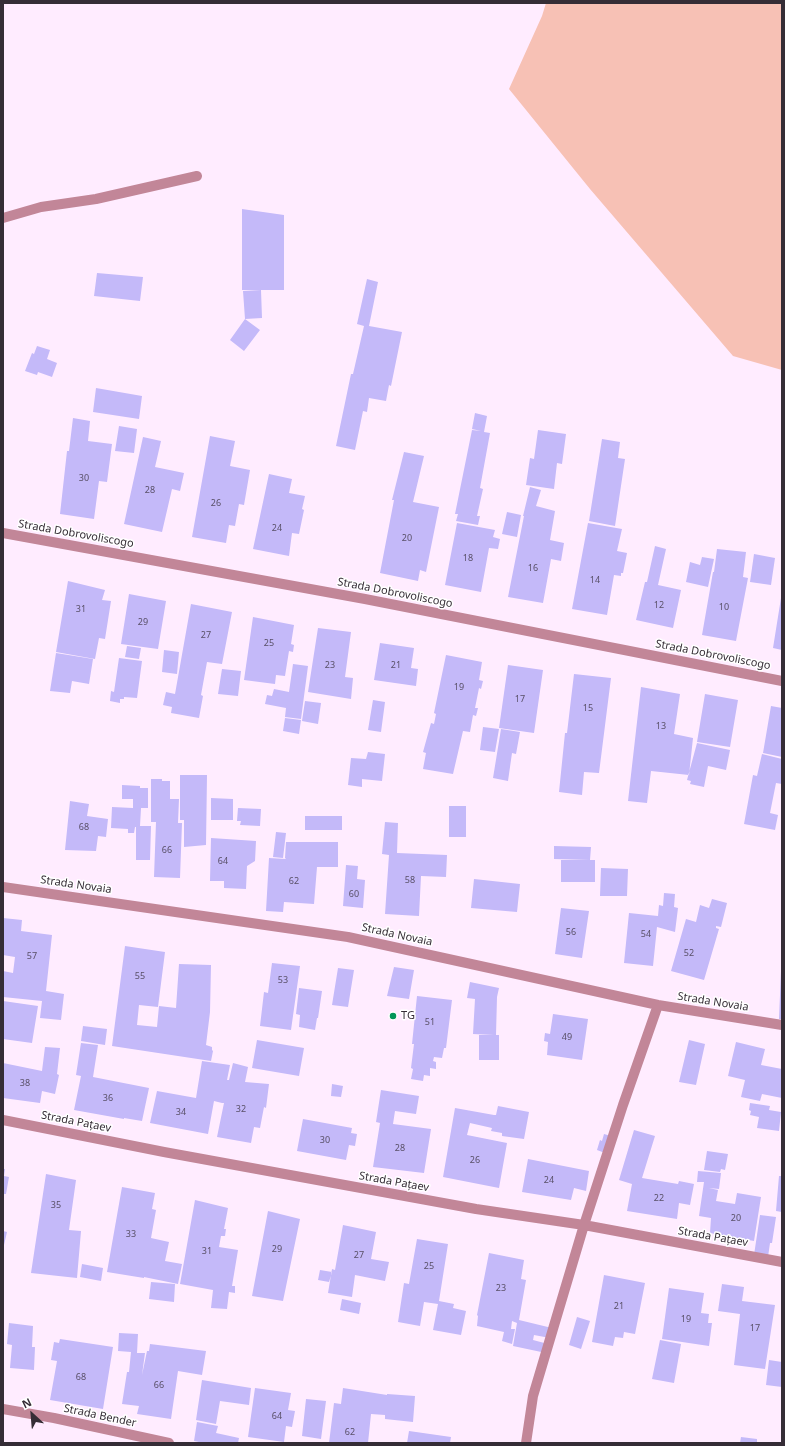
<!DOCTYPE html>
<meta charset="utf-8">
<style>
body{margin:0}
#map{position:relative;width:785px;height:1446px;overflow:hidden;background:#ffecff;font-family:"Noto Sans",sans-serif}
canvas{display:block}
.frame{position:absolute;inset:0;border:4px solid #352d36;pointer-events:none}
.north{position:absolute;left:12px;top:1394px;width:40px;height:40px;-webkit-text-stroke:3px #fff;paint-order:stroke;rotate:334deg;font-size:11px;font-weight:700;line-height:16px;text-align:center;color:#352d36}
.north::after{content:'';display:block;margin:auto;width:14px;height:18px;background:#352d36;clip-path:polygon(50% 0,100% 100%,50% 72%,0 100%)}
</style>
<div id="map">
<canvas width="785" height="1446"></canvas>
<div class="frame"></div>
<div class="north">N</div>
</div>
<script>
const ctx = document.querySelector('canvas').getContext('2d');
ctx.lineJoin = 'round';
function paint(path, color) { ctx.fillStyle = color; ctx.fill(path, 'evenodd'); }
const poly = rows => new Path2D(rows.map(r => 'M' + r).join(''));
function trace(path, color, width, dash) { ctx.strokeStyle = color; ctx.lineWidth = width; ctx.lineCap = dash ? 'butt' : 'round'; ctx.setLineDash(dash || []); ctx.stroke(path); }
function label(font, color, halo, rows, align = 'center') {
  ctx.font = font + ' "Noto Sans",sans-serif'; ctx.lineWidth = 3; ctx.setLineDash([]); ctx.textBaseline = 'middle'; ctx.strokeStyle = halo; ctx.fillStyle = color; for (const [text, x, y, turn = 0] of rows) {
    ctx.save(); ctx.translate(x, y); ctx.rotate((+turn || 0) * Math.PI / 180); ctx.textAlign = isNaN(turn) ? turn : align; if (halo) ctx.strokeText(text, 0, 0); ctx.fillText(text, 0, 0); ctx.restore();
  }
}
paint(poly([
 [546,3,782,3,782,370,733,356,590,189,509,89,542,16]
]), '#f7c1b5');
paint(poly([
 [242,209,284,215,284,290,242,290],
 [97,273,143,277,140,301,94,296],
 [367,279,378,282,369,326,402,332,391,386,389,385,386,401,369,398,367,412,363,411,355,450,336,446,351,374,353,374,364,326,357,324],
 [261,290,262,318,245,319,243,291],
 [245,319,260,330,244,351,230,340],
 [37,346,50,350,47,359,57,363,52,377,38,372,37,375,25,371,32,353,34,354],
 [96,388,142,396,139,419,93,412],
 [475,413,487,416,484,432,490,433,480,488,483,489,477,516,480,516,478,525,456,521,458,514,455,514,472,430,481,431,472,429],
 [73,418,90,421,88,441,112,444,107,482,99,481,94,519,60,514,67,451,69,451],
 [119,426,137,429,134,453,115,451],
 [538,430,566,434,562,464,557,463,554,489,526,485,530,458,534,459],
 [210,436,235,441,230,466,250,470,244,505,239,504,235,526,229,525,226,543,192,537],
 [143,437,161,441,155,467,184,473,180,491,172,489,162,532,124,524],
 [602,439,620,442,618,458,625,459,615,526,589,521],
 [404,452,424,456,413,502,439,507,426,572,420,570,418,581,380,573,394,500,392,500],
 [269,474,292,479,289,493,305,496,302,509,304,510,299,534,292,533,289,556,253,549],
 [530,487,541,490,536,506,555,511,550,540,564,543,561,561,551,559,543,603,508,597,524,516,523,516],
 [507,512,521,515,517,537,502,534],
 [457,523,495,530,493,537,500,539,498,549,489,548,481,592,445,585],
 [588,523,622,529,617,551,627,553,623,573,621,573,621,576,614,575,607,615,572,609],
 [655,546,666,549,658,585,681,590,673,628,636,620,645,582,647,582],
 [717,549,746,552,743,577,748,578,736,641,702,635,713,572,714,572],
 [754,554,775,558,771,585,750,582],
 [702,557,714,559,708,587,686,582,690,562,700,565],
 [68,581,105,590,102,600,111,601,105,639,99,638,95,659,56,652],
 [129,594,166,601,158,649,121,644],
 [781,598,782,598,782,650,773,648],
 [191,604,232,612,222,664,207,662,201,695,203,696,199,718,171,713,172,707,163,705,166,692,175,694],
 [253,617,294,625,291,644,294,645,293,652,289,651,285,676,276,675,275,684,244,680],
 [318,628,351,632,345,677,353,678,351,699,308,692],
 [380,643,414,648,411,668,418,669,416,686,374,680],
 [127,646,141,648,139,659,125,657],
 [164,650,179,652,177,674,162,672],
 [56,653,93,659,89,684,72,681,70,693,50,691],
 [446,655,482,662,479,680,483,681,481,689,479,688,475,708,478,708,476,716,473,715,470,732,463,731,453,774,423,769,426,753,423,752,431,723,434,724,436,714,434,713],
 [119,658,142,661,137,698,124,697,124,699,120,699,120,703,110,701,111,691,114,692],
 [293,664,308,666,301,719,285,717,286,708,265,704,267,695,272,696,274,689,289,692],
 [508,665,543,670,534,733,499,728],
 [222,669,241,671,238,696,218,694],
 [574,674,611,678,599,773,584,772,582,795,559,792,565,733,567,733],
 [641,687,680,694,674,734,693,738,689,775,651,771,647,803,628,801],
 [705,694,738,700,730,747,697,742],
 [373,700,385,702,381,732,368,730],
 [305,701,321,703,318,724,302,721],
 [771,706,782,708,782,757,763,753],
 [285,718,301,720,299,734,283,731],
 [483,727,499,729,495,752,480,750],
 [501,729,520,732,516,754,512,753,508,781,493,778],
 [697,743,730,750,726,770,708,766,704,787,690,784,691,781,687,780],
 [368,752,385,754,382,781,362,779,362,787,348,785,351,758,366,759],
 [762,754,782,759,782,784,776,783,770,813,778,815,775,830,744,824,753,775,757,776],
 [180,775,207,775,206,845,184,847,184,820,180,820],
 [151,779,162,779,162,781,170,781,170,799,179,799,178,823,182,823,180,878,154,877,156,822,151,822],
 [122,785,140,786,140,788,148,788,148,808,141,808,140,826,151,826,150,860,136,860,136,827,135,827,134,833,128,833,128,829,111,828,112,807,133,808,133,799,122,799],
 [211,798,233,799,233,820,211,820],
 [70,801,89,804,87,816,108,819,106,837,98,836,96,851,65,850],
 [449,806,466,806,466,837,449,837],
 [238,808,261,809,260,826,240,825,241,821,237,821],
 [305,816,342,816,342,830,305,830],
 [385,822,398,823,397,853,447,855,446,877,421,876,419,916,385,914,389,855,382,854],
 [276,832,286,833,283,858,273,857],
 [211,838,256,841,255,861,247,866,246,889,224,888,224,881,210,881],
 [286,842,338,842,338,867,317,867,314,904,284,902,283,912,266,911,269,858,286,859,285,858],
 [554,846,591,847,590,860,554,859],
 [561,860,595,860,595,882,561,882],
 [346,865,358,866,357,879,365,880,363,908,343,906],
 [601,868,628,869,627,896,600,896],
 [474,879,520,884,517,912,471,908],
 [664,893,675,894,674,907,678,908,675,932,657,927,653,966,624,963,629,913,658,916,659,905,663,906],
 [712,899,727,903,721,927,716,926,716,928,719,929,704,980,671,971,686,919,696,922,700,905,709,908],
 [561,908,589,911,582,958,555,954],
 [3,918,22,920,21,931,52,935,46,991,64,994,61,1020,40,1018,42,1001,3,997,3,971,13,973,15,957,3,955],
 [125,946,165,952,158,1007,139,1005,137,1025,157,1027,159,1006,176,1008,179,964,211,965,210,1012,206,1045,212,1047,212,1050,213,1051,211,1061,112,1046],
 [272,963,300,966,291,1030,260,1026,264,992,268,993],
 [394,967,414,970,409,999,387,996],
 [338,968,354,970,348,1007,332,1005],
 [781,971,782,971,782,1019,779,1019],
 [470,982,499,988,497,997,496,1035,499,1035,499,1060,479,1060,479,1035,494,1035,473,1034,475,999,467,998],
 [299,988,322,991,318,1018,317,1018,315,1030,299,1027,300,1015,296,1014],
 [417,996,452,1000,446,1048,444,1048,442,1058,434,1057,433,1061,436,1062,436,1069,430,1068,430,1076,424,1075,423,1081,411,1079,413,1069,411,1068,414,1044,412,1044],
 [3,1001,38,1006,32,1043,3,1039],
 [553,1014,588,1019,582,1060,547,1055,548,1042,544,1041,545,1033,550,1034],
 [83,1026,107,1029,105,1045,81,1041],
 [257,1040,304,1048,299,1076,252,1068],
 [689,1040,705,1044,696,1085,679,1082],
 [736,1042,765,1049,761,1065,782,1069,782,1098,762,1094,760,1101,741,1097,745,1080,728,1076],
 [81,1043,98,1045,93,1077,149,1088,142,1121,124,1118,124,1119,74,1110,81,1076,76,1075],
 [45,1047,60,1048,57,1074,59,1075,55,1094,42,1091,40,1103,3,1098,3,1063,42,1071],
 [202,1061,230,1065,227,1080,229,1080,233,1063,248,1067,245,1082,269,1084,266,1108,264,1107,260,1128,254,1127,251,1143,217,1137,224,1103,222,1103,214,1101,208,1134,150,1123,157,1091,196,1098],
 [332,1084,343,1086,341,1097,331,1096],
 [381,1090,419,1096,416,1114,395,1111,393,1124,431,1129,424,1173,373,1167,380,1123,376,1122],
 [750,1103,770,1106,769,1110,781,1112,779,1131,757,1128,759,1117,750,1115,751,1111,749,1110],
 [498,1106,529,1112,524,1139,502,1136,502,1133,491,1131,492,1128,470,1123,467,1135,507,1143,499,1188,443,1177,455,1108,494,1115,496,1115],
 [303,1119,352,1128,351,1133,357,1134,355,1146,349,1145,346,1160,297,1151],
 [634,1130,655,1136,642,1178,678,1184,679,1181,694,1184,690,1205,679,1203,677,1219,627,1211,632,1184,619,1180],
 [604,1134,611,1136,605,1153,597,1150,600,1140,602,1141],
 [707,1151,728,1154,725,1170,721,1169,720,1172,704,1170],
 [528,1159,589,1171,586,1191,574,1188,571,1200,522,1192],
 [3,1169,5,1169,4,1176,9,1177,6,1194,3,1194],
 [698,1171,721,1173,719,1189,709,1188,718,1190,716,1201,735,1204,737,1193,761,1197,754,1241,710,1233,711,1218,699,1216,704,1182,697,1182],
 [46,1174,76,1180,69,1230,81,1231,77,1278,31,1273],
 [779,1176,782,1176,782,1212,776,1211],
 [122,1187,155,1193,152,1209,156,1210,151,1238,169,1242,165,1261,182,1264,178,1284,144,1277,144,1278,107,1272],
 [195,1200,228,1208,224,1229,226,1229,225,1236,221,1236,219,1247,238,1250,232,1286,235,1286,235,1293,229,1292,227,1309,211,1308,213,1290,180,1284],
 [268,1211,300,1219,283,1301,252,1296],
 [760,1215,776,1217,772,1243,770,1243,768,1257,754,1255],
 [343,1225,376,1232,371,1259,389,1262,385,1281,355,1275,352,1297,328,1293,332,1269,335,1270],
 [3,1231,7,1232,4,1245,3,1245],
 [417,1239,448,1244,439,1301,454,1304,453,1308,466,1311,461,1335,433,1330,438,1304,424,1302,420,1326,398,1322,404,1283,409,1284],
 [489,1253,524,1260,521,1279,526,1280,519,1320,552,1328,550,1338,534,1335,533,1340,548,1344,546,1353,513,1346,517,1323,512,1321,511,1329,515,1329,512,1344,502,1341,504,1332,477,1326,478,1316,477,1315],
 [82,1264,103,1268,101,1281,80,1277],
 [320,1270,332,1272,329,1282,318,1280],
 [604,1275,645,1283,635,1334,624,1332,623,1338,615,1337,613,1346,592,1342],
 [151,1282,175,1284,174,1302,149,1299],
 [722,1284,744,1287,742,1301,775,1305,765,1369,734,1365,740,1314,718,1311],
 [669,1288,704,1293,701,1313,709,1314,708,1323,712,1323,709,1346,662,1339],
 [342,1299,361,1303,359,1314,340,1310],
 [577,1317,590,1321,581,1349,569,1345],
 [9,1323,33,1326,32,1347,35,1347,34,1370,10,1368,12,1345,7,1344],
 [119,1333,138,1334,137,1353,145,1353,142,1375,147,1351,149,1351,150,1344,206,1351,202,1375,178,1371,171,1419,137,1414,139,1406,122,1404,127,1372,129,1372,131,1352,118,1351],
 [60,1339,113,1347,103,1409,50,1400,57,1361,51,1360,54,1342,59,1343],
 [660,1340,681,1344,674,1383,652,1379],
 [769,1360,782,1362,782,1387,766,1385],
 [202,1380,251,1388,249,1405,220,1401,216,1424,196,1420],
 [255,1388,291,1393,288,1410,295,1411,292,1427,286,1426,284,1442,248,1437],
 [343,1388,387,1395,387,1394,415,1396,413,1422,385,1419,385,1415,371,1414,368,1443,329,1443,334,1403,341,1404],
 [306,1399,326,1401,321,1439,302,1436],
 [197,1422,218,1426,216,1433,239,1438,238,1443,204,1443,194,1441],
 [409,1431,451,1437,450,1443,407,1443],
 [741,1437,757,1439,757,1443,740,1443]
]), '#c4b9f9');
trace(poly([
 [3,218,41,207,96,199,197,176],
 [3,533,365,599,782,681],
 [3,887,348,937,658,1005,782,1025],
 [3,1120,164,1152,476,1209,584,1225,782,1262],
 [3,1409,54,1418,169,1443],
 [526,1443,533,1396,584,1225,623,1105,658,1005]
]), '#c28698', 10);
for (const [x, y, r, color] of [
 [393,1016,4,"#009658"]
]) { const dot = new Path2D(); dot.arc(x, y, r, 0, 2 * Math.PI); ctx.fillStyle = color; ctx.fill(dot); trace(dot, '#fff', 1.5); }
label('9px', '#595067', null, [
 ["30",84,478],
 ["28",150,490],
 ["26",216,503],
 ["24",277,528],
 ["20",407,538],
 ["18",468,558],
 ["16",533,568],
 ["14",595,580],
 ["12",659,605],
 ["10",724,607],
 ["31",81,609],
 ["29",143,622],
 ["27",206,635],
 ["25",269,643],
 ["23",330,665],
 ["21",396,665],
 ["19",459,687],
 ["17",520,699],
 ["15",588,708],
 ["13",661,726],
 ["68",84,827],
 ["66",167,850],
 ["64",223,861],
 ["58",410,880],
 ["62",294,881],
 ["60",354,894],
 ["56",571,932],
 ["54",646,934],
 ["52",689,953],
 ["57",32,956],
 ["55",140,976],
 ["53",283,980],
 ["51",430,1022],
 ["49",567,1037],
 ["38",25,1083],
 ["36",108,1098],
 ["32",241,1109],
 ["34",181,1112],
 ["30",325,1140],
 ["28",400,1148],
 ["26",475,1160],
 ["24",549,1180],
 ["22",659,1198],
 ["35",56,1205],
 ["20",736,1218],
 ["33",131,1234],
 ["29",277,1249],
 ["31",207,1251],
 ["27",359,1255],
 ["25",429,1266],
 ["23",501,1288],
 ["21",619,1306],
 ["19",686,1319],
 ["17",755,1328],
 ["68",81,1377],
 ["66",159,1385],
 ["64",277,1416],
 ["62",350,1432]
]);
label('11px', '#352d36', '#fff', [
 ["Strada Dobrovoliscogo",76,534,10],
 ["Strada Dobrovoliscogo",395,593,11],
 ["Strada Dobrovoliscogo",713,655,11],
 ["Strada Novaia",76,885,8],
 ["Strada Novaia",397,935,12],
 ["Strada Novaia",713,1002,9],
 ["Strada Pațaev",76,1122,11],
 ["Strada Pațaev",394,1182,10],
 ["Strada Pațaev",713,1237,10],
 ["Strada Bender",100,1416,12]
]);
label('11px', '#352d36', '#fff', [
 ["TG",401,1016]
], 'left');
</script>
